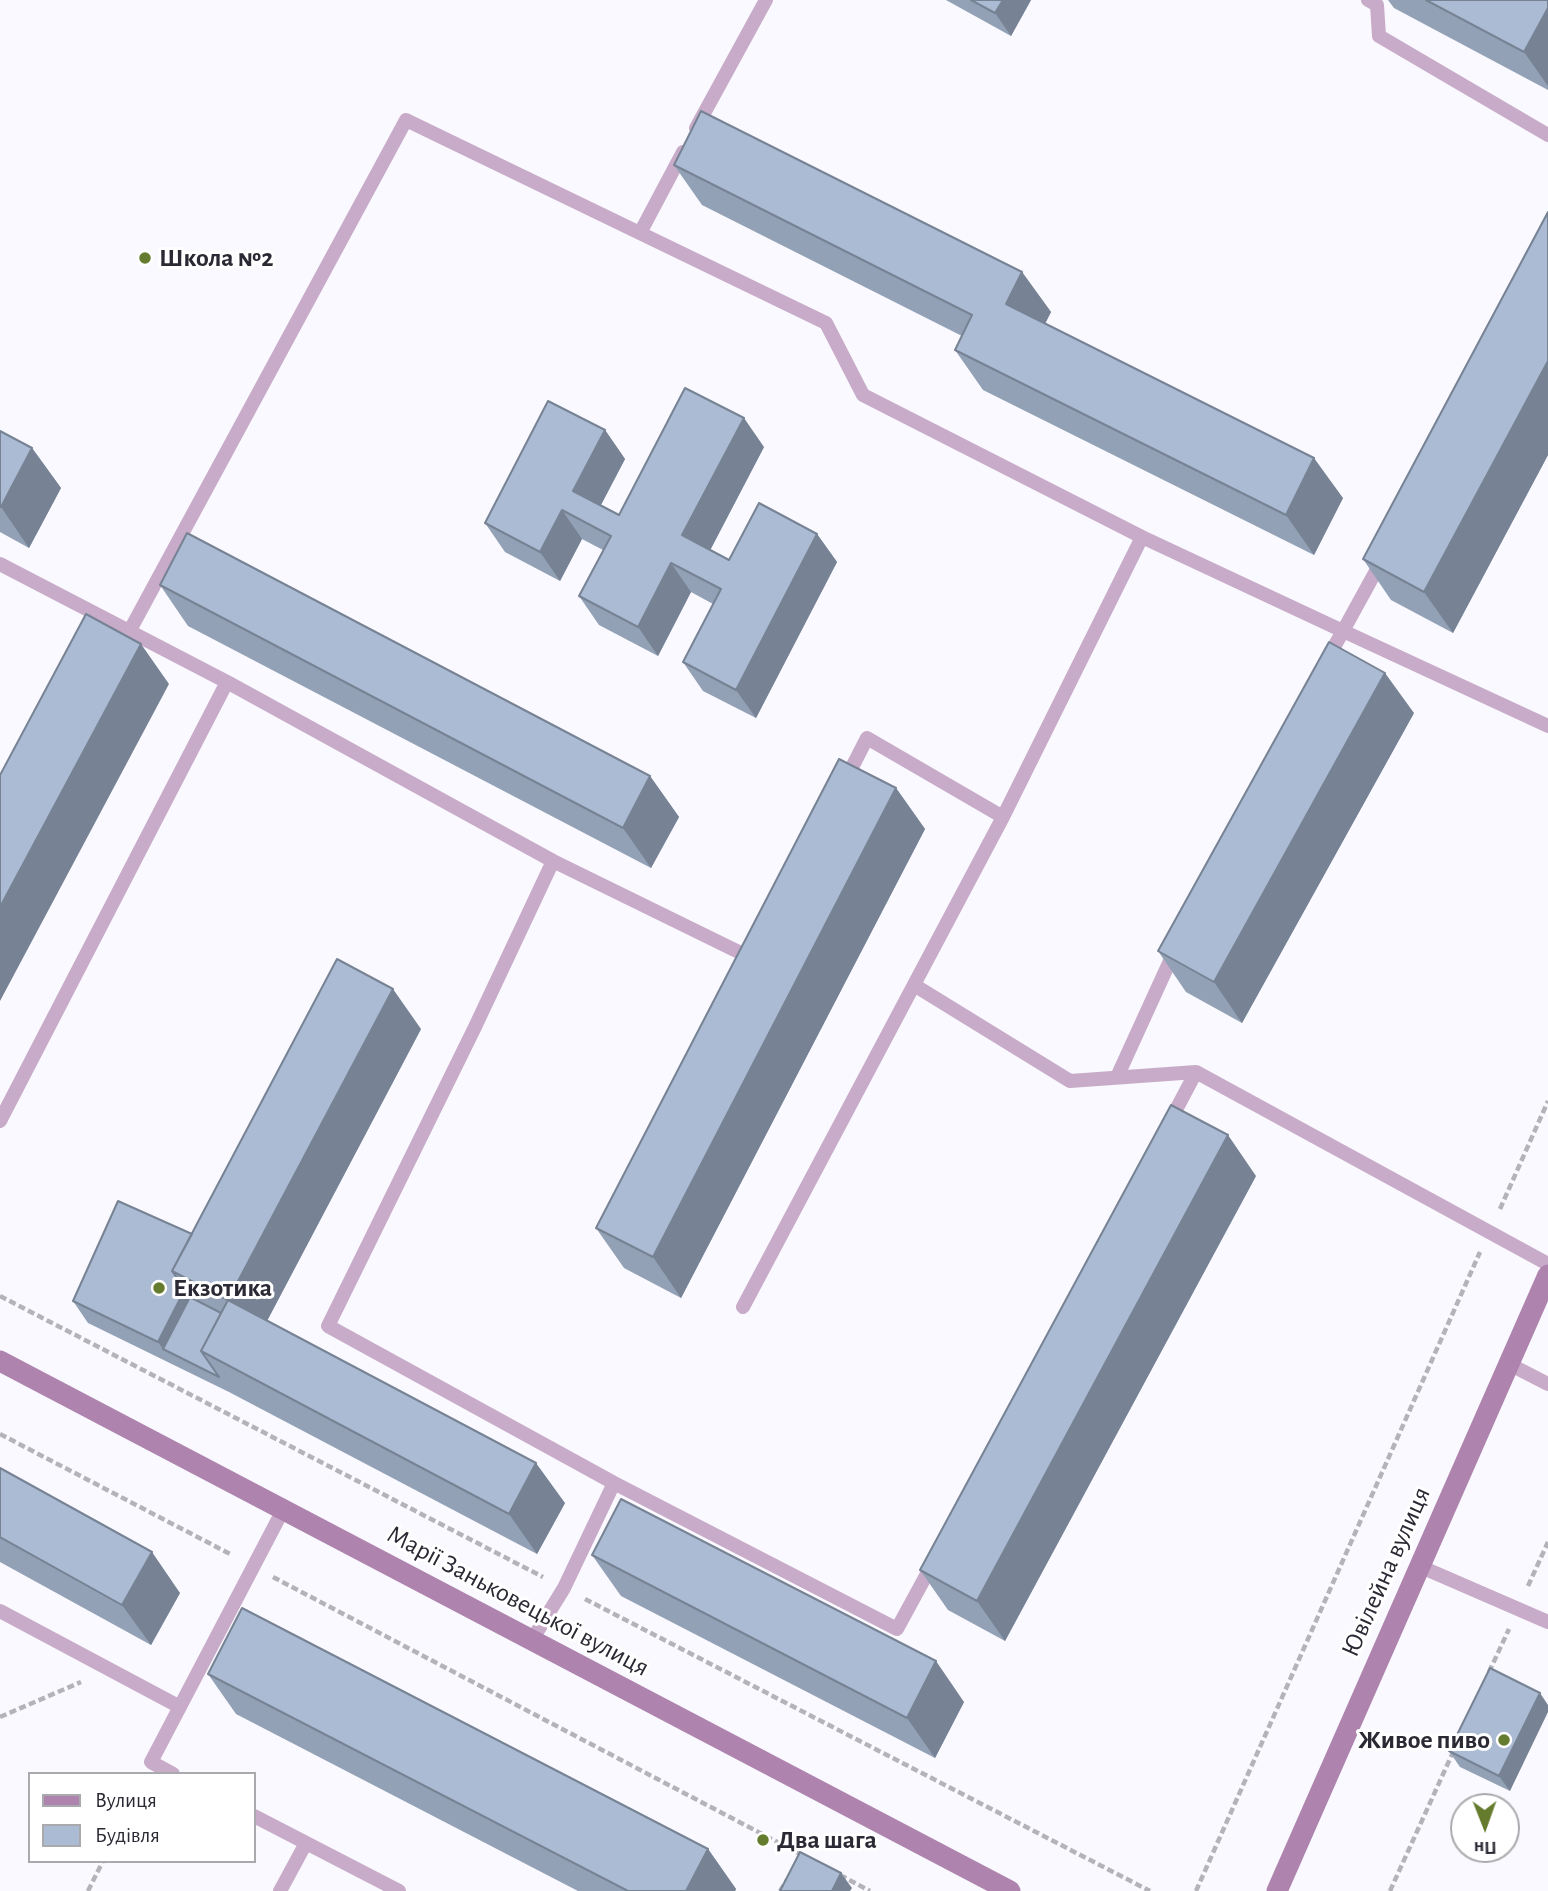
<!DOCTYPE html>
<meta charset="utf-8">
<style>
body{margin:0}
#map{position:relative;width:1548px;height:1891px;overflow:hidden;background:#faf9ff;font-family:"Alegreya Sans",sans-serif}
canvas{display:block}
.legend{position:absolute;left:28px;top:1772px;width:228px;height:91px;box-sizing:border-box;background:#fff;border:2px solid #aaaaae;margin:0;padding:9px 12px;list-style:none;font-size:21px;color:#2b2a34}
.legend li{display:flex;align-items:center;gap:14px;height:35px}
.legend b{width:35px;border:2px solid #aaaaae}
.north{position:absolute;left:1450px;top:1793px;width:70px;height:70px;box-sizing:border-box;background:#fff;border:2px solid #aaaaae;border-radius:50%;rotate:179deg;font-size:19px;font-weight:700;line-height:28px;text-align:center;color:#2b2a34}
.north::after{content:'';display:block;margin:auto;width:24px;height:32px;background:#657c2e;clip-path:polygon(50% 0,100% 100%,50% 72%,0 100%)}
</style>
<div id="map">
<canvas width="1548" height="1891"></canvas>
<ul class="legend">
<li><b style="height:9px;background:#ae84af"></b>Вулиця</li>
<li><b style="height:19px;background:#aabbd3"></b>Будівля</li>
</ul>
<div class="north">Пн</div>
</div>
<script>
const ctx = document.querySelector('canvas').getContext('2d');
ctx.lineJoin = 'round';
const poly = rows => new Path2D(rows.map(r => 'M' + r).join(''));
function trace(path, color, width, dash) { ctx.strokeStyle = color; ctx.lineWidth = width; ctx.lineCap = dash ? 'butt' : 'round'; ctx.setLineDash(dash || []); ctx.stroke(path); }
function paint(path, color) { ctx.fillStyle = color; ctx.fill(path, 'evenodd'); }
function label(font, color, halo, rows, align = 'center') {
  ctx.font = font + ' "Alegreya Sans",sans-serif'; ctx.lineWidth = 6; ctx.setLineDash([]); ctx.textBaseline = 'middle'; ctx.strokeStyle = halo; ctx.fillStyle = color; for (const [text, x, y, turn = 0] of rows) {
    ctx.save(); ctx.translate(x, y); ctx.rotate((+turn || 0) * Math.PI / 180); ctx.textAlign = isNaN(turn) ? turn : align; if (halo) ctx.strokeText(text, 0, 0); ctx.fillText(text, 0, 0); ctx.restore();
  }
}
trace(poly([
 [1500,1209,1548,1101],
 [0,1296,543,1577],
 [0,1434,232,1555],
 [273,1577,802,1855],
 [1528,1586,1548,1542],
 [585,1599,1150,1891],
 [1489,1672,1509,1629],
 [0,1717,81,1682],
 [840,1875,870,1891],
 [88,1891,103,1861],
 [780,1891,787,1880],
 [1196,1891,1480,1252],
 [1390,1891,1454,1750]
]), '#b4b3ba', 4.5, [7, 3.5]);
trace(poly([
 [1368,0,1377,5,1379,36,1548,135],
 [696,128,766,0],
 [640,233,683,152],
 [1142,537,1343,631,1325,663],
 [1382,560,1343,631,1548,726],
 [0,564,227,682],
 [129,632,406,120,826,323,863,395,1142,537,1003,817],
 [914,985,1070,1081,1196,1072],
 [1117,1077,1175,950],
 [0,1121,227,682,553,861],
 [1169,1123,1196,1072,1548,1264],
 [743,1307,1003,817,867,738,844,783],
 [1509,1364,1548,1384],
 [614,1483,328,1326,475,1027,553,861,751,958,752,955],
 [1419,1566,1548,1622],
 [0,1611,180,1707],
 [532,1640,564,1588,614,1483,897,1629,934,1561],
 [173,1774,151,1762,283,1510],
 [254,1816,399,1891],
 [280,1891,306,1843]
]), '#c8abc8', 14);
trace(poly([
 [0,1361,1010,1891],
 [1277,1891,1548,1275]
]), '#ae84af', 21);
paint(poly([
 [946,0,1031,0,1011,36],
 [1388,0,1548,0,1548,90,1394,8],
 [674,165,1022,272,1051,312,1045,323,1343,498,1314,555,983,390,955,350,962,336,702,205],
 [1548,212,1548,455,1453,633,1391,600,1363,559],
 [605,430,625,459,601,505,619,515,764,447,710,550,729,560,817,534,837,562,756,718,703,691,683,662,713,604,691,592,658,656,599,625,579,596,603,550,582,539,560,581,505,552,485,523],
 [0,431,32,448,61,488,29,548,0,532],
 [160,585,650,776,679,817,651,868,188,626],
 [1414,713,1242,1023,1186,992,1158,951],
 [896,788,925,829,681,1298,624,1268,596,1228],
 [421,1029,267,1321,565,1503,537,1554,229,1392,88,1323,73,1301,192,1234],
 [1256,1176,1005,1641,948,1610,920,1570],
 [0,1468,180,1593,151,1645,0,1562],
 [592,1555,964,1702,935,1758,621,1596],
 [1490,1668,1510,1791,1460,1767,1449,1751],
 [208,1674,708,1849,736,1889,735,1891,578,1891,236,1714]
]), '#92a1b5');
paint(poly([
 [1003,0,1031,0,1011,36,995,13],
 [1548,8,1548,86,1524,52],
 [1022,272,1051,312,1035,344,1006,304],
 [1548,361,1548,455,1453,633,1424,592],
 [744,418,764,447,703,564,682,535],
 [605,430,625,459,593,520,573,491],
 [32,448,61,488,29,548,1,507],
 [1314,458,1343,498,1314,555,1286,515],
 [562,510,582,539,560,581,540,552],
 [817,534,837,562,756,718,736,690],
 [671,563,691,592,658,656,638,627],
 [141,644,169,684,0,1001,0,907],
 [1385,673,1414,713,1242,1023,1214,982],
 [650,776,679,817,651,868,623,828],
 [896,788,925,829,681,1298,653,1257],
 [393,989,421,1029,240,1372,228,1300],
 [1228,1135,1256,1176,1005,1641,977,1601],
 [185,1289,200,1312,163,1349,158,1342],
 [536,1463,565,1503,537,1554,509,1514],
 [152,1552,180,1593,151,1645,122,1605],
 [936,1661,964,1702,935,1758,907,1718],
 [1540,1693,1548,1705,1548,1712,1510,1791,1499,1776],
 [708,1849,736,1889,735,1891,686,1891],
 [841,1873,852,1888,850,1891,832,1891]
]), '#778394');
const building = poly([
 [971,0,1003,0,995,13,971,0],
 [1426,0,1548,0,1548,8,1524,52,1426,0],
 [701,111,1022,272,1006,304,1314,458,1286,515,955,350,972,315,674,165,701,111],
 [1548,212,1548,361,1424,592,1363,559,1548,212],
 [685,388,744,418,682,535,729,560,759,503,817,534,736,690,683,662,721,589,671,563,638,627,579,596,611,536,562,510,540,552,485,523,548,401,605,430,573,491,619,515,685,388],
 [0,431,32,448,1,507,0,507,0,431],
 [187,533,650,776,623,828,160,585,187,533],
 [86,614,141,644,0,907,0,775,86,614],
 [1329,642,1385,673,1214,982,1158,951,1329,642],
 [839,759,896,788,653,1257,596,1228,839,759],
 [337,959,393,989,228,1300,172,1271,337,959],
 [1171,1105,1228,1135,977,1601,920,1570,1171,1105],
 [118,1201,192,1234,172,1271,185,1289,158,1342,73,1301,118,1201],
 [190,1297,221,1313,201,1351,219,1377,163,1349,190,1297],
 [228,1300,536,1463,509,1514,201,1351,228,1300],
 [0,1468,152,1552,122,1605,0,1537,0,1468],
 [621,1499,936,1661,907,1718,592,1555,621,1499],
 [242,1608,708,1849,686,1891,628,1891,208,1674,242,1608],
 [1490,1668,1540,1693,1499,1776,1449,1751,1490,1668],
 [800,1852,841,1873,832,1891,780,1891,800,1852]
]);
paint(building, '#aabbd3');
trace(building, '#778394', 2);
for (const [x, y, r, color] of [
 [145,258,7,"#657c2e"],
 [159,1288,7,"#657c2e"],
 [1504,1740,7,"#657c2e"],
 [763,1840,7,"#657c2e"]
]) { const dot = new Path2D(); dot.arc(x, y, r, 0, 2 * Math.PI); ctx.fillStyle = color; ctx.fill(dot); trace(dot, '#fff', 2.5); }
label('bold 26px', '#2b2a34', '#fff', [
 ["Школа №2",159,258],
 ["Екзотика",173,1288],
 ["Живое пиво",1490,1740,"right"],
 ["Два шага",777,1840]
], 'left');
label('26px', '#2b2a34', '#fff', [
 ["Ювілейна вулиця",1386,1572,-66],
 ["Марії Заньковецької вулиця",518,1601,28]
]);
</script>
